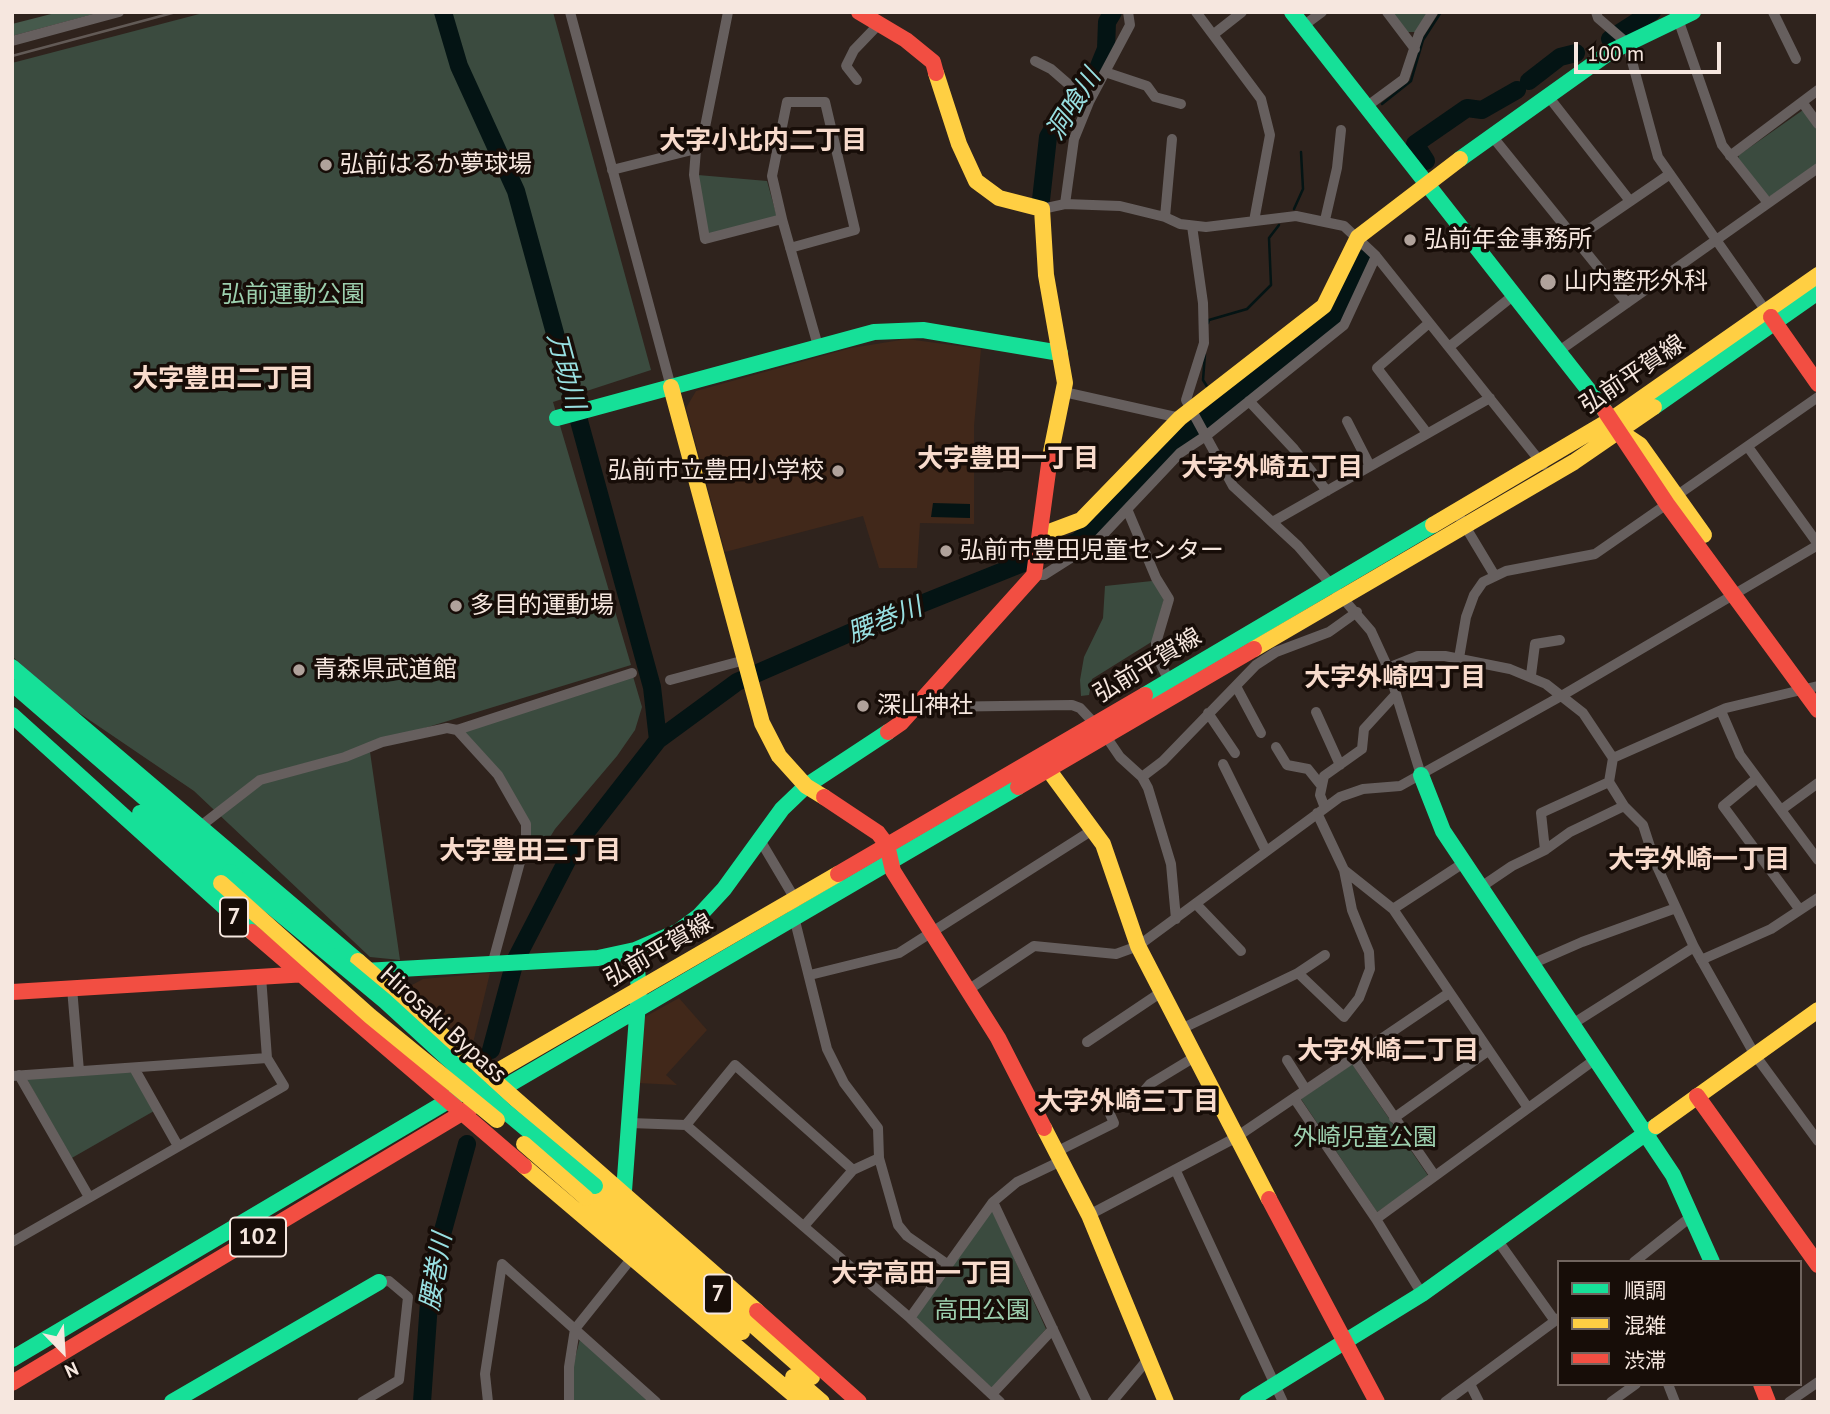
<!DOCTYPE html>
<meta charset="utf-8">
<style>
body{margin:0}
#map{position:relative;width:1830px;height:1414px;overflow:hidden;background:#2f231d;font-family:"PT Sans","Noto Sans JP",sans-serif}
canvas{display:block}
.frame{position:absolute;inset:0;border:14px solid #f6e7df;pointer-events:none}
.legend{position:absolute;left:1557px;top:1260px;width:245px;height:126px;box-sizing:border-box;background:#170d08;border:2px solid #70645e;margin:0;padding:9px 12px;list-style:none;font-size:21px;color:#f6e7df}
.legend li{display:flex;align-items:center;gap:14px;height:35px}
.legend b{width:35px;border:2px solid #70645e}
.north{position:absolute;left:28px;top:1316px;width:70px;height:70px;-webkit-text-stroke:5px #170d08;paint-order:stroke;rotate:156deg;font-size:19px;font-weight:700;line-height:28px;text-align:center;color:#f6e7df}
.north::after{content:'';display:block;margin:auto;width:24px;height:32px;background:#f6e7df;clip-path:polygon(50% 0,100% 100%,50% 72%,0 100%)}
.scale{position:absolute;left:1574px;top:42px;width:147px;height:32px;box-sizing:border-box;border:4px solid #f6e7df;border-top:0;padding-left:9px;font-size:21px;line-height:24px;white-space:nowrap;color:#f6e7df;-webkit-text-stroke:5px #170d08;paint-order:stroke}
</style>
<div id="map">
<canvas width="1830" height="1414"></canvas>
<div class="frame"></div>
<ul class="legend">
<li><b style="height:9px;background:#16e098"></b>順調</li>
<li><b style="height:9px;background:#ffcf43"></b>混雑</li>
<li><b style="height:9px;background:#f24e42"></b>渋滞</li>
</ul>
<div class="north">N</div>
<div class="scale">100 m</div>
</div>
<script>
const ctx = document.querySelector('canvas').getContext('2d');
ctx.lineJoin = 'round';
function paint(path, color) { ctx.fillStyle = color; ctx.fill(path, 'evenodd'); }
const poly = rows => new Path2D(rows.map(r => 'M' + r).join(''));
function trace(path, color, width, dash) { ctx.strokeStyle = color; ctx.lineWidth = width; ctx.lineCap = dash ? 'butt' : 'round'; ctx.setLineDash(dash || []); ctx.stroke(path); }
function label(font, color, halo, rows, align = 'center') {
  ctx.font = font + ' "PT Sans","Noto Sans JP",sans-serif'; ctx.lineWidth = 7; ctx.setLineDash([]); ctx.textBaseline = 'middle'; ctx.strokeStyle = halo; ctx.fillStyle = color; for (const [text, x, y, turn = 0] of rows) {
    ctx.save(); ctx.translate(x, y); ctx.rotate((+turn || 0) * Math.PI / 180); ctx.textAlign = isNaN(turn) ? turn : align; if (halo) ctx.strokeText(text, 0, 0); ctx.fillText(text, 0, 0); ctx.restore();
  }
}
paint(poly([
 [907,339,981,349,974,426,974,524,920,523,917,568,879,568,863,516,725,552,686,408,696,391,851,348],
 [490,973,472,1047,410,992,412,985,423,979],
 [679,998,707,1030,666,1075,677,1085,638,1083,641,1019]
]), '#41281a');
paint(poly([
 [207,12,553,12,651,370,553,402,631,665,369,745,400,960,370,957,194,791,60,700,12,656,12,63],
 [1392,12,1428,12,1416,32,1407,32],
 [1803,110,1818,130,1818,164,1771,196,1767,196,1738,159,1739,155],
 [698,175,767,181,777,217,707,236],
 [1152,581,1165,595,1153,641,1092,679,1089,695,1081,696,1080,680,1084,657,1103,618,1105,586],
 [632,673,642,707,635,730,617,756,555,829,536,860,527,860,518,804,457,730],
 [1352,1064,1429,1177,1377,1212,1301,1099],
 [128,1072,133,1073,154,1111,70,1159,27,1079],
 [992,1209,1046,1329,992,1388,915,1318],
 [580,1339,651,1402,573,1402,574,1362]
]), '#3b4b3f');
paint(poly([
 [59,12,101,12,12,36,12,24]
]), '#465a4c');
paint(poly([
 [933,503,970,504,970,518,931,517]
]), '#041414');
trace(poly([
 [1382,104,1411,81,1423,40,1441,12],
 [1294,209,1303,189,1301,152],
 [1208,323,1209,320,1247,309,1271,285,1269,238,1279,225],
 [1205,354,1203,380,1208,388],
 [1215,399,1220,408]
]), '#041414', 2.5);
trace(poly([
 [443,12,459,66,516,191,652,687,658,740],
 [1610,39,1652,12],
 [1529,81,1560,57,1576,53],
 [1426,161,1415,144,1467,108,1482,110,1517,90],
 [1041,200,1048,137,1065,108,1085,93,1095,76,1106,49,1107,22,1113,12],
 [491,1050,515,961,573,849,658,740,737,682,861,628,1078,541,1114,509,1169,449,1337,315,1363,259],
 [422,1402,431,1274,467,1144]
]), '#041414', 18);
trace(poly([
 [570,12,671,387],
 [728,12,703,137,696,149,694,175,705,239,782,219,818,346],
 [1196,12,1261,99,1270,135,1254,221],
 [1387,12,1415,49],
 [1596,12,1598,18,1627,43,1658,157,1766,311],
 [1773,12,1796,59],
 [1678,19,1722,145,1768,203],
 [1303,26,1322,12],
 [1214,34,1242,12],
 [12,41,119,12],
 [1035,61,1051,69,1089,102],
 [1105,72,1147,86,1155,97,1181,104],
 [857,80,846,66,854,50,879,24],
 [1548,96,1630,201],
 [1802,102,1818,124],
 [1366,107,1404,79,1419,34,1433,12],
 [1492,136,1627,303],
 [1730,156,1818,90],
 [612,170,696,149],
 [1065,204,1074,139,1089,102,1130,25,1128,12],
 [1042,209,1065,204,1120,206,1165,217,1180,224,1206,227,1296,216,1344,226,1376,256,1543,465],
 [1165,217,1172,139],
 [782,219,772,176,787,102,825,102,855,230,790,248],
 [1325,220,1337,168,1341,130],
 [1192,226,1203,303,1204,343,1186,400,1233,486,1298,546,1371,631,1388,668,1421,775],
 [1575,239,1670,174],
 [1449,347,1514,295],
 [1559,351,1818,168],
 [1064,392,1180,418],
 [1249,401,1294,449,1327,491],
 [1347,421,1370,466],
 [1427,433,1377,368,1429,323],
 [1748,447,1818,544],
 [1676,496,1818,397],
 [1127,509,1156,578,1169,599,1156,643,1156,654,1169,681],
 [1456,511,1495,576],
 [1274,521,1490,398],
 [1034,575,1044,575,1096,542,1180,453,1207,435,1344,325,1376,256],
 [1459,658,1466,617,1474,595,1483,582,1506,571,1595,554,1667,504],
 [1388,668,1418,656,1445,656,1510,669,1546,684,1583,713,1613,758,1609,782,1624,806,1643,825,1655,862,1694,947,1755,1055,1818,1141],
 [1531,675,1535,644,1560,640],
 [670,680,745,660],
 [1237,688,1261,733],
 [922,700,932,707,1072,705,1080,708,1095,724],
 [1721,711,1740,755,1818,860],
 [1316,712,1340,765],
 [1208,713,1235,753],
 [457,730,498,775,526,824,526,840,492,965],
 [1105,735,1120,757,1142,777,1148,788,1171,864,1176,919],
 [1276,747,1287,765,1308,769,1320,784],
 [1613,758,1726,708,1818,686],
 [1223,764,1266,851],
 [1142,777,1163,761,1256,665,1276,652,1329,632,1357,612],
 [1757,778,1723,806,1800,910],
 [1325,808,1320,795,1324,776,1362,749,1364,729,1396,694],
 [1781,810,1818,783],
 [202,825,260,780,345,757,382,742,447,728,457,730,632,673],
 [760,840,795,899,794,917,827,1049,844,1083,878,1128,879,1158,898,1225,907,1236,947,1264],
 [1545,850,1570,832,1624,806],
 [1344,870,1393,909,1528,1108],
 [1481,887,1512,866,1545,850,1541,813,1609,782],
 [1196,904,1241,951],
 [1393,909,1465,862],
 [1701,960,1771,929,1818,898],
 [1534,963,1582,942,1676,908],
 [1298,973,1325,955],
 [810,975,899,953,1094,829],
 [72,988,79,1071],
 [968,990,1034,946,1116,954,1138,946,1340,797,1363,789,1400,786,1563,695,1818,545],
 [1574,1023,1694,947],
 [1179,1030,1298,973,1344,1017,1359,998,1370,969,1369,952,1352,910,1344,870,1317,813],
 [1087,1042,1160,993],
 [1353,1057,1435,1176],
 [1287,1060,1306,1090],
 [134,1068,178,1146],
 [19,1075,89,1197],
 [12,1076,267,1058],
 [1294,1098,1376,1219,1422,1294],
 [1133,1104,1150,1084,1193,1058],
 [1394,1118,1488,1051],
 [630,1123,686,1125,910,1318,1000,1402],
 [686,1125,735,1065,853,1170],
 [1056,1152,1114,1123,1105,1103],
 [1176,1171,1283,1402],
 [993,1202,1087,1402],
 [1089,1215,1235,1138,1449,993],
 [1376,1219,1597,1058],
 [804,1226,853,1170,879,1158],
 [1498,1241,1555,1321],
 [12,1242,284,1086,267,1058,261,976],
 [1634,1262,1693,1215],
 [910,1318,993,1202,1017,1182,1061,1161],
 [1470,1384,1479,1402],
 [1668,1384,1675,1402],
 [992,1394,1053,1329],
 [362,1402,399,1380,408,1297,389,1281,379,1282],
 [488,1402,485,1374,502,1264,656,1402],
 [569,1402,569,1367,575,1329,631,1259],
 [1112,1402,1148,1359],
 [1445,1402,1559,1318],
 [1611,1402,1636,1384],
 [1789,1402,1818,1382]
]), '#665f5e', 10);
trace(poly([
 [1292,12,1605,411],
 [1460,159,1610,52,1693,12],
 [1654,407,1818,292],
 [557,418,874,332,923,330,1060,353],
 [12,667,358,961],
 [16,687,230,872],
 [1145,695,1433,525],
 [12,715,252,932],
 [1421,775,1443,831,1673,1175,1712,1262],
 [140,813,221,883],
 [364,971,598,958,635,950,679,931,699,916,724,889,782,809,806,786,888,732],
 [503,1088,1018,787],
 [624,1191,639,989,635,950],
 [12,1359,458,1095],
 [172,1402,379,1282],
 [1247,1402,1422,1294,1656,1126]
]), '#16e098', 16);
trace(poly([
 [936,73,959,144,976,181,999,198,1042,209,1046,275,1065,383,1050,457],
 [671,387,762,723,779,756,806,786,824,797],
 [1622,433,1640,445,1704,535],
 [1433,525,1612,419,1818,275],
 [1041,535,1081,520,1180,418,1324,306,1358,237,1460,159],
 [1254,649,1574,462,1654,407],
 [1042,761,1103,844,1138,946,1269,1199],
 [358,961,757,1311],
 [489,1076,838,874],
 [1656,1126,1818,1010],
 [1044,1128,1089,1215,1166,1402],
 [524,1166,802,1402],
 [595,1186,812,1377],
 [586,1198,742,1332],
 [793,1377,822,1402]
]), '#ffcf43', 16);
trace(poly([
 [859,12,906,40,933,62,936,73],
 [1771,317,1818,384],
 [1605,411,1667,504,1818,710],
 [888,732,901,723,1034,575,1050,457],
 [1018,787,1254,649],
 [824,797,878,833,887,845,893,871,998,1038,1044,1128],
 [838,874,1145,695],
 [252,932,524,1166],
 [12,992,307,974],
 [1697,1096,1818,1265],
 [1269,1199,1377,1402],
 [757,1311,859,1402],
 [12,1383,472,1107],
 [1761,1384,1768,1402]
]), '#f24e42', 16);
trace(poly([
 [12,56,176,12]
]), '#625a56', 2.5);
trace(poly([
 [230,872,385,1001,505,1111,595,1186]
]), '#16e098', 16);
trace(poly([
 [221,883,370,1016,497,1120],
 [524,1144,586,1198]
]), '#ffcf43', 16);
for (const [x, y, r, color] of [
 [326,165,7,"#b0a29b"],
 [1410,240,7,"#b0a29b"],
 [1548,282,9,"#b0a29b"],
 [838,471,7,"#b0a29b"],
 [946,551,7,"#b0a29b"],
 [456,606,7,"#b0a29b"],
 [299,670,7,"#b0a29b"],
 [863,706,7,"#b0a29b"]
]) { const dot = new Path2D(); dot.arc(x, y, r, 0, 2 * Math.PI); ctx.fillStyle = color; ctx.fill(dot); trace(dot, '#170d08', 2.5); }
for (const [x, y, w] of [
 [234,917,28],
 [258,1237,56],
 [718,1294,28]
]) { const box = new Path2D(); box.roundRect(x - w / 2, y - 19.5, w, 39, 5); ctx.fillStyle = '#170d08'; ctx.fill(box); trace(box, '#f6e7df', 2); }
label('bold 23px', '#f6e7df', null, [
 ["7",234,917],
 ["102",258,1237],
 ["7",718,1294]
]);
label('24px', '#f6e7df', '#170d08', [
 ["弘前はるか夢球場",340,165],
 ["弘前年金事務所",1424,240],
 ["山内整形外科",1564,282],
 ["弘前市立豊田小学校",824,471,"right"],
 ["弘前市豊田児童センター",960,551],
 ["多目的運動場",470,606],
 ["青森県武道館",313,670],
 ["深山神社",877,706]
], 'left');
label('24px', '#9ccfae', '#170d08', [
 ["弘前運動公園",293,295],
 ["外崎児童公園",1365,1138],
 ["高田公園",982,1311]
]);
label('24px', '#f6e7df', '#170d08', [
 ["弘前平賀線",1633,375,-34],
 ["弘前平賀線",1148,666,-31],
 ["弘前平賀線",659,951,-30],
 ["Hirosaki Bypass",443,1025,42]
]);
label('italic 26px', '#98dfe1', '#170d08', [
 ["洞喰川",1074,105,-58],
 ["万助川",565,371,75],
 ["腰巻川",885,621,-22],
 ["腰巻川",437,1272,-80]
]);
label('bold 26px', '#f8dbcc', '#170d08', [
 ["大字小比内二丁目",763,142],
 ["大字豊田二丁目",223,380],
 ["大字豊田一丁目",1008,460],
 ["大字外崎五丁目",1272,469],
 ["大字外崎四丁目",1395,679],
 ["大字豊田三丁目",530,852],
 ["大字外崎一丁目",1699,861],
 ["大字外崎二丁目",1388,1052],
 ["大字外崎三丁目",1128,1103],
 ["大字高田一丁目",922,1275]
]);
</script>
